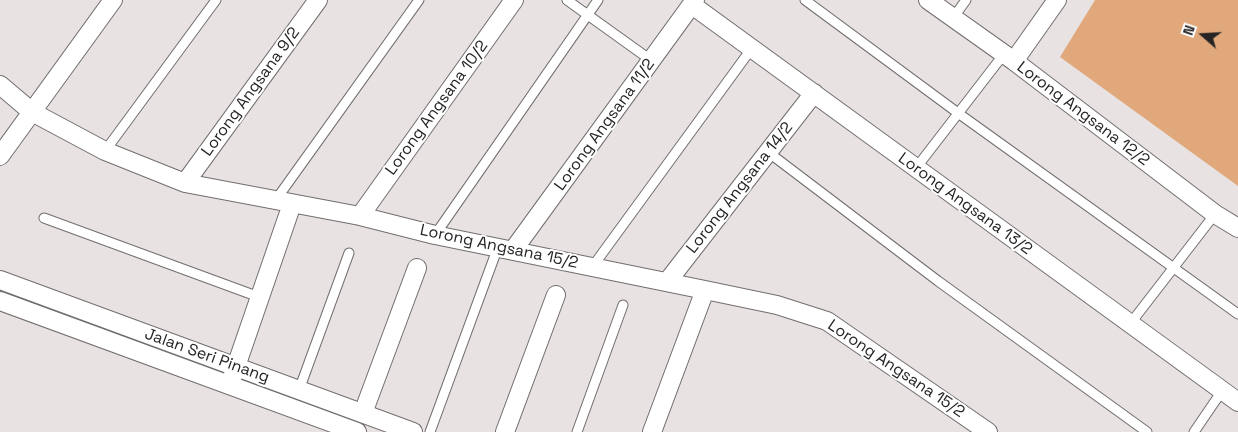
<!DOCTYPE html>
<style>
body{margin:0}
#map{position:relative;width:1238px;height:432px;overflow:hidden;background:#e8e3e2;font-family:"Space Grotesk",sans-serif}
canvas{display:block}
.north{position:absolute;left:1178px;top:10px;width:50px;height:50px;-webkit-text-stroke:4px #fff;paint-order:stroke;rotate:289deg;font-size:14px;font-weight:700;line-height:20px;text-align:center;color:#252323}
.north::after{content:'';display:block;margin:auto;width:18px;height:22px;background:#252323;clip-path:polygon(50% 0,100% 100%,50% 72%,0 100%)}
</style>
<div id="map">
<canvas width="1238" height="432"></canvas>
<div class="north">N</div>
</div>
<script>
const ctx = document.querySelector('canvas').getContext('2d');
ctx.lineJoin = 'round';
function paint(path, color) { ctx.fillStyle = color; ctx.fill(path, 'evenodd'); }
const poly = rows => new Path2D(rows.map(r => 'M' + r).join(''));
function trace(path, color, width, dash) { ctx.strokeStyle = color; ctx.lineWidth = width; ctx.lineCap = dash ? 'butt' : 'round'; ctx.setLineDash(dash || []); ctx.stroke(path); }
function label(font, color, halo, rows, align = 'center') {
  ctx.font = font + ' "Space Grotesk",sans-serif'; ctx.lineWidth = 4; ctx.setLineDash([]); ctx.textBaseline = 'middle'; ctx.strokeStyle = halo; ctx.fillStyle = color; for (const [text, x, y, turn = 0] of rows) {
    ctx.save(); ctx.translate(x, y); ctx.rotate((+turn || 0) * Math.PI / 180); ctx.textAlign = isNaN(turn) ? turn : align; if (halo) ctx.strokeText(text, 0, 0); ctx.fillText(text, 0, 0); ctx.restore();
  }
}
paint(poly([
 [1095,0,1238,0,1238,186,1060,57]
]), '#e0a87b');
const lane = poly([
 [567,0,652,61],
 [805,0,958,113,1238,314],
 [953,18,966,0],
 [105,151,216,0],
 [768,152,938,281,1147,432],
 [916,168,1004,54],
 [275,201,419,0],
 [44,218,259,297],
 [435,235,598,0],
 [593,266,752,48],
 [1130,324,1215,214],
 [299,390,349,253],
 [430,432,498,247],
 [577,432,623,305],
 [1194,432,1222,391]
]);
const street = poly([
 [928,0,1014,61,1215,214,1238,228],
 [692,5,1238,402],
 [1014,61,1057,0],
 [0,85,32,112,105,151,185,183,360,216,435,235,705,290,777,305,827,321,988,432],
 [0,156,113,0],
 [185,183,318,0],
 [360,216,514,0],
 [514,249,695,0],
 [0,280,413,432],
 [667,282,814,93],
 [0,301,357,432],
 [232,378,292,204],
 [363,413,417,268],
 [505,432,556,295],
 [652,432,705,290]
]);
trace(lane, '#726e6e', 11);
trace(street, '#726e6e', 20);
trace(lane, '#fff', 9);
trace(street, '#fff', 18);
label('16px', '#252323', '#fff', [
 ["Lorong Angsana 9/2",251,92,-54],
 ["Lorong Angsana 10/2",437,108,-54],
 ["Lorong Angsana 12/2",1083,114,37],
 ["Lorong Angsana 11/2",605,125,-54],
 ["Lorong Angsana 14/2",740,188,-52],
 ["Lorong Angsana 13/2",965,204,36],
 ["Lorong Angsana 15/2",499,247,12],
 ["Jalan Seri Pinang",207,356,20],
 ["Lorong Angsana 15/2",896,369,34]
]);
</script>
